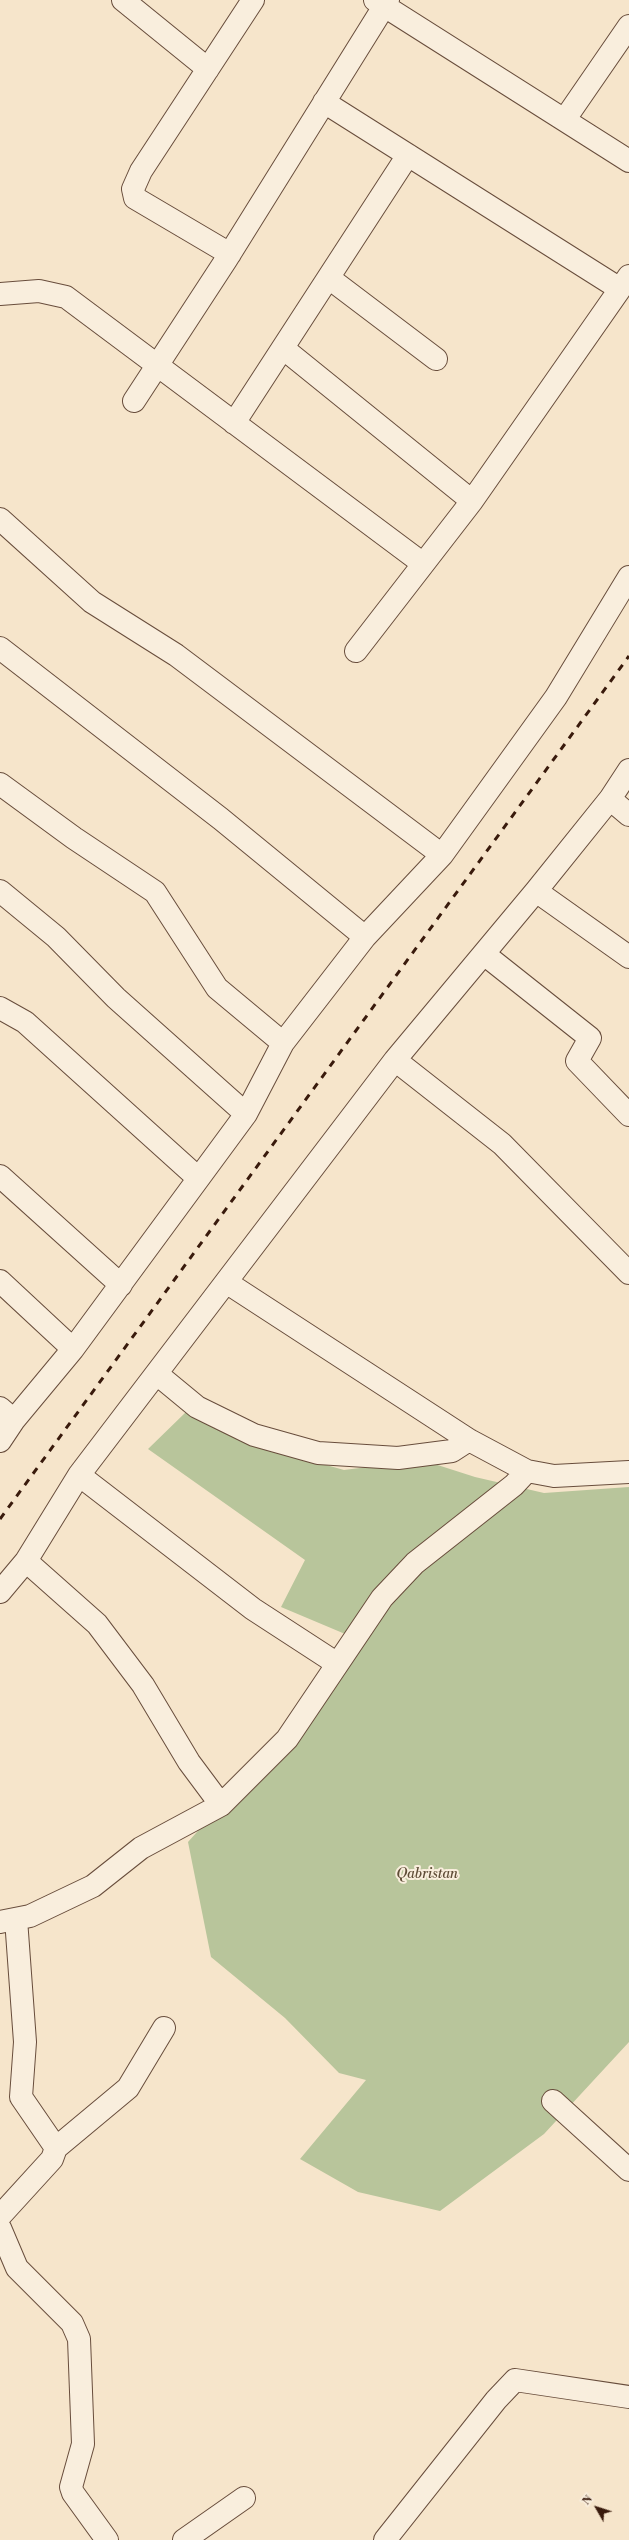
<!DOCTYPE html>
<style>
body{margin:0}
#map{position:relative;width:629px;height:2540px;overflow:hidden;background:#f6e5cb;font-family:"Libre Bodoni",serif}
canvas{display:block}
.north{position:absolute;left:577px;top:2488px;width:40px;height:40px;-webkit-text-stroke:3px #f9eedd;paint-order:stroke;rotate:309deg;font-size:11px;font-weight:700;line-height:16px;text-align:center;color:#391a0c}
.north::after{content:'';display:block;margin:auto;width:14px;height:18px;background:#391a0c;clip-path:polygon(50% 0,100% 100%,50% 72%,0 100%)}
</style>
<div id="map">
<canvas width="629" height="2540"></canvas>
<div class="north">N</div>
</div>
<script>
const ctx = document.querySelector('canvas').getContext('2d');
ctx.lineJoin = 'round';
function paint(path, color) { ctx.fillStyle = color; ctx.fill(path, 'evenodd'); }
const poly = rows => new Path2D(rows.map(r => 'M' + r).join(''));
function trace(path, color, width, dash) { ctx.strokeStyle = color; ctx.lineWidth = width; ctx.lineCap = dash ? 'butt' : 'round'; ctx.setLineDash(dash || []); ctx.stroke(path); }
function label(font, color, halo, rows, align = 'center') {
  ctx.font = font + ' "Libre Bodoni",serif'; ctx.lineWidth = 4; ctx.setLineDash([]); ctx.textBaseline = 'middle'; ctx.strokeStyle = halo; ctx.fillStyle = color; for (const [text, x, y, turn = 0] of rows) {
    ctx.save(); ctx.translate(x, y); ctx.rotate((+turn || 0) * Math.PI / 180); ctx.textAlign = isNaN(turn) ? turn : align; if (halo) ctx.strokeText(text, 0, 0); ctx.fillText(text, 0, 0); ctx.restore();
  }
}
paint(poly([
 [186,1412,259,1446,344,1470,422,1460,475,1477,544,1493,629,1487,629,2042,544,2134,440,2211,358,2192,300,2159,366,2080,339,2073,285,2018,211,1957,188,1842,263,1758,357,1639,281,1607,305,1560,148,1449]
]), '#b8c59b');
const minor = poly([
 [123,0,208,69],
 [375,0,629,161],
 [324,102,620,289,629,276],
 [565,119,629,26],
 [230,254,135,198,133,189,141,171,253,0],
 [329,278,436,359],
 [0,294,39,291,66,297,422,563],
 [284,349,472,501],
 [134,401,226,260,388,0],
 [234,423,408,155],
 [0,519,92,602,176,655,442,855],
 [0,648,221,819,365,937],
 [356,651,472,501,620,289],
 [0,784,74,838,155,892,217,988,283,1043],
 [610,799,629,815],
 [0,891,56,937,116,998,246,1114],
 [536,891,629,957],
 [484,954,590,1038,577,1061,629,1115],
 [0,1008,25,1022,198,1178],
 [395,1060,502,1144,629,1273],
 [0,1176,121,1285],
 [0,1281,73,1349],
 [226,1282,469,1440,527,1471,554,1476,629,1472],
 [157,1374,197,1407,254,1435,318,1453,398,1458,452,1451,469,1440],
 [0,1408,14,1420],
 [0,1441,14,1420,73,1349,246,1114,283,1043,365,937,442,855,556,697,629,577],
 [79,1475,253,1609,336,1663],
 [26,1561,97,1624,143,1685,189,1762,221,1805,287,1739,382,1598,415,1563,514,1485,527,1471],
 [0,1592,26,1561,79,1475,395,1060,536,891,610,799,629,770],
 [16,1919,25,2042,21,2097,56,2148],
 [0,1922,30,1916,93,1886,141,1848,221,1805],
 [553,2101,629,2170],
 [0,2216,52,2159,56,2148,128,2088,164,2028],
 [0,2228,17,2268,72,2323,79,2339,83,2444,71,2487,73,2493,107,2540],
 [184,2540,244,2498],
 [385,2540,496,2400,515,2380,629,2397]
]);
trace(minor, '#684d3c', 24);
trace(minor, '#f9eedd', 22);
trace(poly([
 [0,1519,629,656]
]), '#391a0c', 3, [7, 7]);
label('italic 14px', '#5f4d37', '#f9eedd', [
 ["Qabristan",427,1875]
]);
</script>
